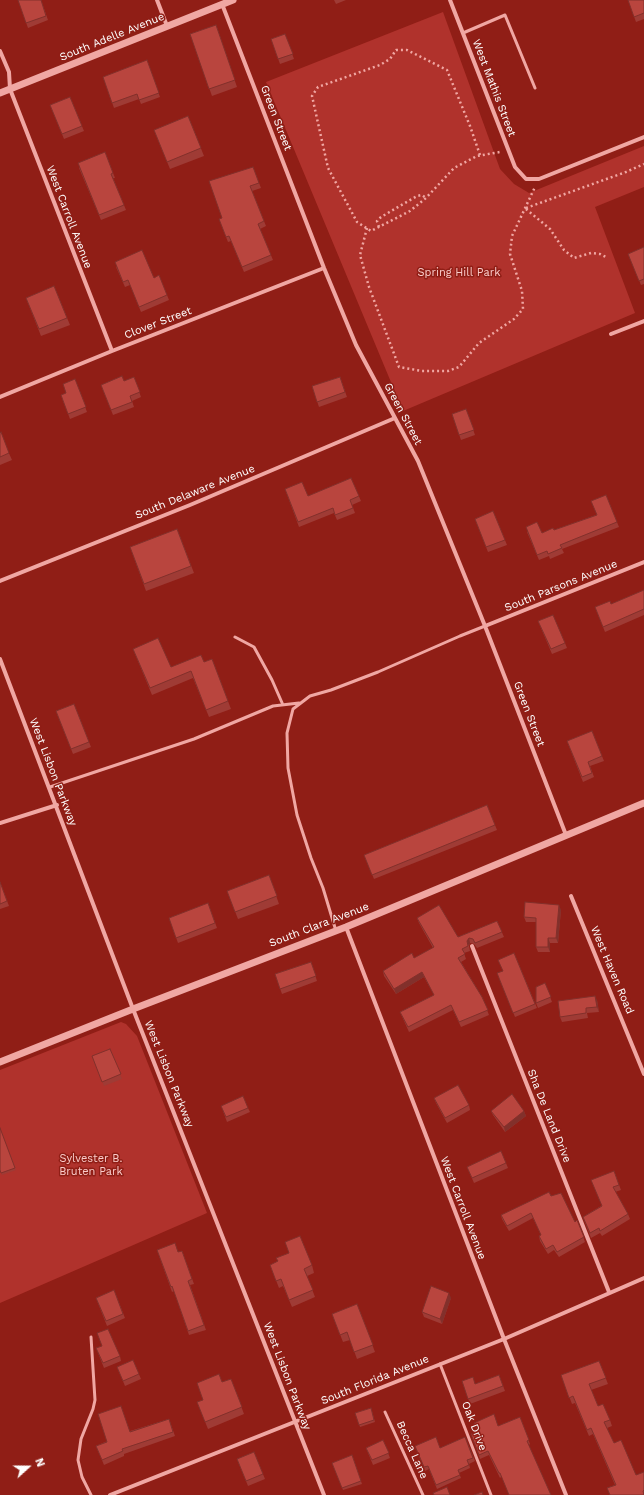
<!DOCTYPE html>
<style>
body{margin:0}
#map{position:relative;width:644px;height:1495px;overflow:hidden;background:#901e16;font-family:"Work Sans",sans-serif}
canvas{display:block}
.north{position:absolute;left:8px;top:1447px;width:40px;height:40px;-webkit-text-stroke:3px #901e16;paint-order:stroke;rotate:69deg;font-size:11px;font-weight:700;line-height:16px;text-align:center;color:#fff}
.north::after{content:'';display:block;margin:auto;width:14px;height:18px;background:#fff;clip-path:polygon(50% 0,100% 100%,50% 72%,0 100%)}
</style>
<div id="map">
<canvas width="644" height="1495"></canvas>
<div class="north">N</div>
</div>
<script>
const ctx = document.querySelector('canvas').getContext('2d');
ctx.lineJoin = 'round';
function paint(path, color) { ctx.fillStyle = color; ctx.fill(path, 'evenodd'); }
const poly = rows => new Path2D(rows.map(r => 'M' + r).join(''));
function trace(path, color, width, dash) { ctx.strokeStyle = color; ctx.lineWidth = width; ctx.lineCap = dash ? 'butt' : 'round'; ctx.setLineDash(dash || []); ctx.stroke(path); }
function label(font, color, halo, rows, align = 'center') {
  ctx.font = font + ' "Work Sans",sans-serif'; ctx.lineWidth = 3; ctx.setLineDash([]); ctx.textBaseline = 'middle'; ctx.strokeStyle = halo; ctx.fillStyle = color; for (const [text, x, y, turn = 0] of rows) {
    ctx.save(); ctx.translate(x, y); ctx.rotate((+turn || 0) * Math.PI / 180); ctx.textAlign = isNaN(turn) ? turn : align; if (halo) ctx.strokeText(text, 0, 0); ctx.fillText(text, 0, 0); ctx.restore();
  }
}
paint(poly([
 [443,12,500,169,514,184,529,193,644,146,644,187,595,207,635,313,403,411,266,82],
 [121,1022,126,1024,137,1036,207,1213,0,1303,0,1070]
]), '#b0322c');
trace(poly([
 [480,155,470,126,447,70,407,50,396,50,390,59,380,65,318,87,312,96,328,168,357,222,371,231,410,211,426,198,454,168,477,156,500,152],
 [526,208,626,172,644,164],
 [526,209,550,229,564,250,574,258,591,253,600,254,608,258],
 [379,227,377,221,381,217,417,196,422,195,426,198],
 [367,228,360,255,369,287,399,367,422,371,448,371,459,367,479,343,514,319,523,309,522,291,510,254,512,236,535,187]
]), '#f0a7a3', 2.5, [2, 3]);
trace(poly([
 [463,33,505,15,535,88],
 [235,637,254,647,272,680,283,705],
 [50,787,194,739,273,706,299,703],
 [336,931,323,888,311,858,297,815,288,768,287,733,293,709,310,696,331,690,378,672,460,636,485,626],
 [91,1337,95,1400,93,1409,81,1439,78,1460,82,1477,91,1495],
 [440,1364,491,1495],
 [385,1412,423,1495]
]), '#f0a7a3', 3);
trace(poly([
 [157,0,167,26],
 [450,0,515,167,526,179,539,179,644,137],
 [222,4,324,268,356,345,418,461,485,626,566,835],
 [0,51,9,72,10,89,112,351],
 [611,334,644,321],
 [0,397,112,351,324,268],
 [0,581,190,505,395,418],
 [485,626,644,562],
 [0,659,133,1009,324,1495],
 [0,823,57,805],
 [571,896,644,1074],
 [346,927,504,1339,566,1495],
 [472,946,609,1292],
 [110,1495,504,1339,644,1278]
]), '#f0a7a3', 4);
trace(poly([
 [0,93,233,0],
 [0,1062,133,1009,346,927,644,803]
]), '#f0a7a3', 7);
paint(poly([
 [18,0,41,0,48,20,28,28],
 [334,0,346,0,336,4],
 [628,0,644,0,644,19,636,22],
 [216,25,237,87,212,96,190,34],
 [285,34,294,59,280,64,271,39],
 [147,60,160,97,141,104,139,99,114,108,103,77],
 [70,97,84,131,64,139,50,105],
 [188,116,204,156,170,169,154,130],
 [105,152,115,178,113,178,126,210,101,220,79,168],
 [253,167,261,188,252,191,266,226,260,229,273,260,244,272,231,241,228,242,221,224,222,218],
 [644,247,644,284,641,285,628,254],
 [116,267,154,278,167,295,169,300,141,312,130,285,125,287],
 [54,286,70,325,41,336,26,298],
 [134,377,141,397,132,401,134,407,113,415,101,385,124,381],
 [340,377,347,397,319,407,312,386],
 [75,379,87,412,70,419,61,395,66,393],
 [466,409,475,435,461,440,452,414],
 [0,433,12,460,0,465],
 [351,478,361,501,352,505,355,513,337,520,334,513,299,527,285,489,308,496],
 [606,495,619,527,562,549,564,553,550,559,549,556,539,560,527,532,542,533,554,530,596,515],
 [493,511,507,545,488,552,475,519],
 [177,529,194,573,146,591,130,547],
 [644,590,644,615,605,632,595,607,611,604],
 [538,621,565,643,567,648,552,654],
 [133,649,171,667,204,662,212,659,231,709,209,717,193,678,152,695],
 [74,704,91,747,73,754,56,711],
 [592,731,604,761,590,766,594,777,583,782,567,741],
 [487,805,497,830,374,879,364,855],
 [269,875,279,904,238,919,227,891],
 [0,882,9,906,0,909],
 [208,903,217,928,178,943,169,918],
 [561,910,558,943,550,943,550,952,538,952,536,947,536,922,526,922,524,917],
 [417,918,458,937,497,921,504,937,477,948,474,944,470,943,469,946,470,951,464,953,466,959,461,962,482,997,489,1015,461,1027,453,1010,409,1032,400,1012,434,995,424,977,396,994,384,976,383,971,414,958,433,948,419,923],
 [514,953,537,1008,515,1017,499,978],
 [311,962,317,981,282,994,275,974],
 [545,983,552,1002,538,1008,536,1003],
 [597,1000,599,1012,587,1013,588,1018,562,1022,560,1017],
 [110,1049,122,1079,104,1086,92,1056],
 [434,1098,469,1105,470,1110,447,1123,436,1103],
 [248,1108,250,1112,227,1122,223,1111],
 [491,1111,524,1111,526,1116,505,1132,493,1115],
 [0,1128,16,1170,2,1175,0,1170],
 [506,1163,508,1168,474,1183,467,1167],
 [614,1171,621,1190,615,1192,628,1214,630,1219,602,1236,600,1233,591,1238,583,1217,601,1206],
 [551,1196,575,1222,577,1220,585,1242,559,1257,554,1250,548,1254,540,1241,539,1236,541,1235,533,1218,509,1231,502,1219,501,1215],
 [157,1250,178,1252,182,1251,194,1284,190,1285,206,1330,189,1335,174,1291,172,1292],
 [270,1265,312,1265,314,1273,307,1276,315,1297,292,1307,283,1286,279,1288],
 [114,1290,125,1318,107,1326,96,1298],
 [451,1298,442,1324,424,1317,422,1312],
 [357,1304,375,1352,357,1359,350,1340,343,1342,332,1314],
 [102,1346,120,1356,121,1361,104,1368,96,1348],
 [133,1360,141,1379,125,1386,117,1367],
 [599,1361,608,1384,591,1390,598,1406,610,1420,612,1426,607,1428,614,1443,636,1475,644,1472,644,1495,610,1495,607,1488,615,1485,593,1434,589,1436,575,1403,572,1404,561,1375],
 [499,1375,505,1391,470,1404,462,1381,475,1384],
 [231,1379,244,1414,208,1429,197,1402,203,1400,222,1382],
 [371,1408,375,1422,360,1427,355,1413],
 [520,1417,530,1444,529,1445,501,1477,500,1478,489,1455,480,1459,471,1434,498,1426],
 [169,1419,175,1436,124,1454,124,1456,104,1465,96,1446,130,1431],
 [465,1437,475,1461,469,1464,470,1468,459,1473,461,1478,437,1489,429,1469,425,1471,415,1446,440,1448],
 [383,1440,390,1458,373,1465,366,1448],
 [254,1452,265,1479,248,1486,237,1459],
 [352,1455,362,1484,343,1490,332,1463]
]), '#9f3b35');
paint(poly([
 [559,905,561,910,558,943,556,938],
 [469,938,470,943,469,946,467,941],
 [548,938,550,943,550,952,548,947],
 [422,972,424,977,396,994,394,989],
 [595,996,597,1000,599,1012,597,1007],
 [524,1111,526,1116,505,1132,504,1127],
 [449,1293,451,1298,442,1324,440,1319]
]), '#82302b');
const building = poly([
 [18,0,41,0,46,16,26,23,18,0],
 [628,0,644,0,644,13,634,17,628,0],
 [216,25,235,80,209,89,190,34,216,25],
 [285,34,293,54,278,59,271,39,285,34],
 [147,60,159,93,139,100,137,94,112,103,103,77,147,60],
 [70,97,82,126,62,134,50,105,70,97],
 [188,116,201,148,167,162,154,130,188,116],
 [105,152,113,173,111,174,124,205,99,215,78,163,105,152],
 [253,167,259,183,250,186,264,221,258,224,271,255,242,267,229,236,226,237,219,219,222,218,209,181,253,167],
 [644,247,644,279,639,281,628,254,644,247],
 [142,250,154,278,159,275,167,295,139,307,128,280,123,282,115,262,142,250],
 [54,286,67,318,39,329,26,298,54,286],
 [122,376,124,381,134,377,140,392,130,396,132,402,111,410,101,385,122,376],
 [340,377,345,392,317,402,312,386,340,377],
 [75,379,86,407,68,414,61,395,66,393,63,384,75,379],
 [466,409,474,430,459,435,452,414,466,409],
 [1,432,9,453,0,457,0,433,1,432],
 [351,478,359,496,350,500,353,508,335,515,333,508,298,522,285,489,302,482,308,496,351,478],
 [606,495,617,522,560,545,562,548,548,554,547,551,537,555,526,527,537,522,542,533,553,528,554,530,597,515,591,501,606,495],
 [493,511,505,540,486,547,475,519,493,511],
 [177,529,191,566,144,584,130,547,177,529],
 [644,590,644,609,603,627,595,607,610,601,611,604,644,590],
 [553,615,565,643,551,649,538,621,553,615],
 [158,638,171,667,201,655,204,662,212,659,228,701,206,710,191,671,150,688,133,649,158,638],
 [74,704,89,742,71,749,56,711,74,704],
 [592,731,602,756,588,762,592,773,582,777,567,741,592,731],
 [487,805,495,825,372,875,364,855,487,805],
 [269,875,277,896,235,912,227,891,269,875],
 [0,882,7,901,0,904,0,882],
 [525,902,559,905,556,938,548,938,548,947,536,947,536,918,524,917,525,902],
 [208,903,215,923,176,938,169,918,208,903],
 [439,905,458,937,497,921,502,932,475,943,473,939,469,938,467,941,468,946,462,949,465,954,458,958,482,997,488,1010,459,1022,451,1005,408,1027,400,1012,434,995,422,972,394,989,383,971,412,953,414,958,434,947,417,918,439,905],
 [514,953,535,1004,513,1013,497,973,503,971,498,960,514,953],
 [311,962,316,976,280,989,275,974,311,962],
 [545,983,551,997,536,1003,536,987,545,983],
 [595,996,597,1007,586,1008,586,1013,560,1017,558,1001,595,996],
 [110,1049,121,1074,102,1082,92,1056,110,1049],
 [458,1085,469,1105,445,1118,434,1098,458,1085],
 [512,1094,524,1111,504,1127,491,1111,512,1094],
 [243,1096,248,1108,226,1117,221,1106,243,1096],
 [0,1128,15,1168,1,1173,0,1170,0,1128],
 [501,1151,506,1163,472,1178,467,1167,501,1151],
 [614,1171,619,1185,613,1187,628,1214,600,1231,599,1228,590,1233,583,1217,602,1206,591,1180,614,1171],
 [549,1192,551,1196,561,1193,575,1222,577,1220,584,1237,557,1252,553,1245,546,1249,539,1236,541,1235,531,1213,507,1226,501,1215,549,1192],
 [300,1236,312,1265,304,1269,313,1290,289,1300,281,1279,276,1281,270,1265,278,1261,276,1258,289,1253,285,1242,300,1236],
 [175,1243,178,1252,182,1251,192,1279,188,1281,204,1325,188,1331,172,1286,171,1287,157,1250,175,1243],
 [431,1286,449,1293,440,1319,422,1312,431,1286],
 [114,1290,123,1314,106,1321,96,1298,114,1290],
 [357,1304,373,1345,354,1352,347,1332,340,1335,332,1314,357,1304],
 [108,1329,120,1356,103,1363,96,1348,102,1346,97,1333,108,1329],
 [133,1360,139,1374,123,1381,117,1367,133,1360],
 [599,1361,606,1378,589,1384,598,1406,603,1404,610,1420,604,1422,614,1443,621,1440,636,1475,644,1472,644,1490,643,1491,644,1495,610,1495,607,1488,616,1485,591,1428,587,1430,573,1396,569,1398,561,1375,599,1361],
 [219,1374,222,1382,231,1379,242,1407,205,1422,197,1402,203,1400,197,1383,219,1374],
 [499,1375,503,1386,468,1399,462,1381,473,1377,475,1384,499,1375],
 [121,1406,130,1432,169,1419,173,1432,122,1449,123,1451,102,1460,96,1446,107,1442,98,1414,121,1406],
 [371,1408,374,1420,359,1425,355,1413,371,1408],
 [494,1414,498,1426,520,1417,529,1440,527,1441,551,1495,509,1495,500,1473,499,1473,488,1451,479,1455,471,1434,477,1431,474,1423,494,1414],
 [436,1437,440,1448,465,1437,473,1458,467,1460,469,1465,458,1470,460,1475,436,1485,428,1466,424,1467,415,1446,436,1437],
 [383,1440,389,1453,372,1460,366,1448,383,1440],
 [254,1452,263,1474,246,1481,237,1459,254,1452],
 [352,1455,361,1481,342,1488,332,1463,352,1455],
 [447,1487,450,1495,434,1495,433,1493,447,1487],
 [482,1492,483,1495,474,1495,482,1492]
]);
paint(building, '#b9453e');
trace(building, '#82302b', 1);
label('11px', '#fff', '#901e16', [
 ["South Adelle Avenue",112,37,-22],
 ["West Mathis Street",494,88,69],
 ["Green Street",276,118,69],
 ["West Carroll Avenue",69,217,69],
 ["Clover Street",158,323,-21],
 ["Green Street",403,414,62],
 ["South Delaware Avenue",195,492,-22],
 ["South Parsons Avenue",561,586,-22],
 ["Green Street",529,714,69],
 ["West Lisbon Parkway",53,772,69],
 ["South Clara Avenue",319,925,-21],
 ["West Haven Road",612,970,67],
 ["West Lisbon Parkway",169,1074,68],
 ["Sha De Land Drive",549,1116,68],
 ["West Carroll Avenue",463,1208,69],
 ["West Lisbon Parkway",287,1376,69],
 ["South Florida Avenue",375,1380,-22],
 ["Oak Drive",474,1426,69],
 ["Becca Lane",412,1450,66]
]);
label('11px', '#fbccca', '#901e16', [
 ["Spring Hill Park",459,273],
 ["Sylvester B.",91,1159],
 ["Bruten Park",91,1172]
]);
</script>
